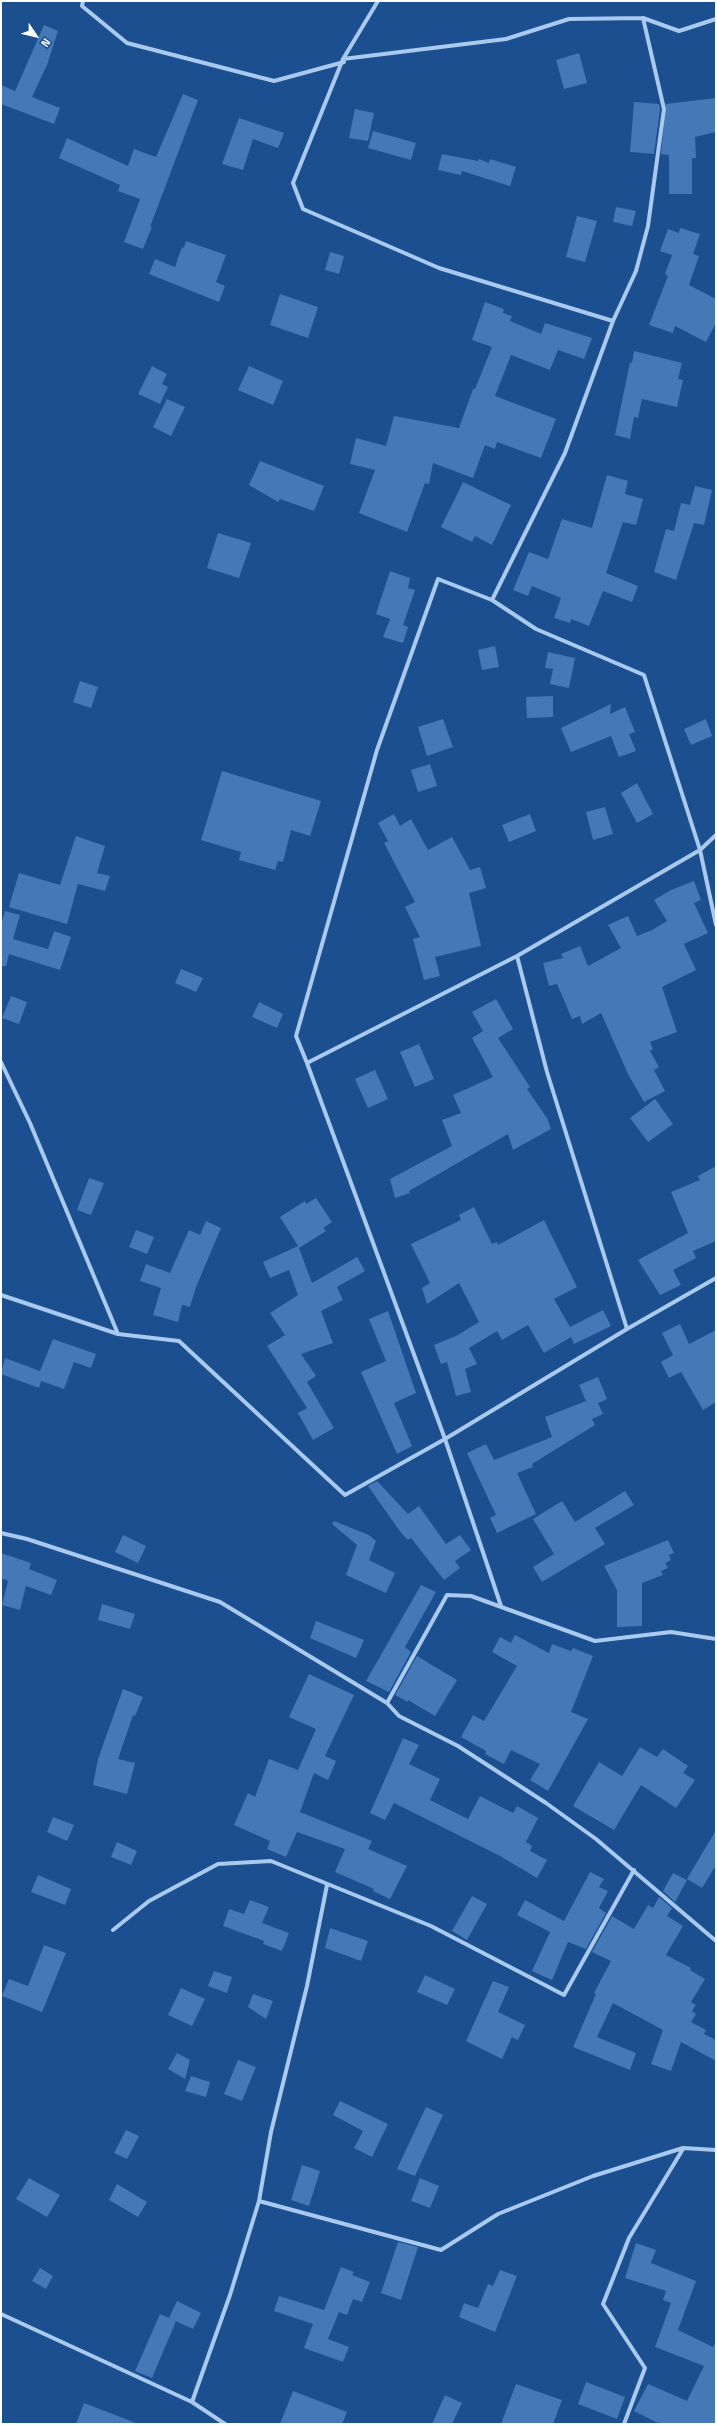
<!DOCTYPE html>
<style>
body{margin:0}
#map{position:relative;width:717px;height:2425px;overflow:hidden;background:#1b4f8f;font-family:"Space Grotesk",sans-serif}
canvas{display:block}
.frame{position:absolute;inset:0;border:2px solid #fff;pointer-events:none}
.north{position:absolute;left:16px;top:16px;width:40px;height:40px;-webkit-text-stroke:3px #1b4f8f;paint-order:stroke;rotate:125deg;font-size:11px;font-weight:700;line-height:16px;text-align:center;color:#fff}
.north::after{content:'';display:block;margin:auto;width:14px;height:18px;background:#fff;clip-path:polygon(50% 0,100% 100%,50% 72%,0 100%)}
</style>
<div id="map">
<canvas width="717" height="2425"></canvas>
<div class="frame"></div>
<div class="north">N</div>
</div>
<script>
const ctx = document.querySelector('canvas').getContext('2d');
ctx.lineJoin = 'round';
function paint(path, color) { ctx.fillStyle = color; ctx.fill(path, 'evenodd'); }
const poly = rows => new Path2D(rows.map(r => 'M' + r).join(''));
function trace(path, color, width, dash) { ctx.strokeStyle = color; ctx.lineWidth = width; ctx.lineCap = dash ? 'butt' : 'round'; ctx.setLineDash(dash || []); ctx.stroke(path); }
paint(poly([
 [44,25,58,31,47,65,32,97,60,108,54,124,1,104,1,85,15,91],
 [579,53,587,83,564,89,556,60],
 [183,94,198,100,150,227,152,227,143,249,124,242,140,199,118,191,120,185,59,158,67,138,128,166,134,149,156,157],
 [716,98,716,132,695,137,696,158,692,158,692,194,669,194,669,155,661,154,666,104],
 [634,102,659,104,660,109,654,154,630,152],
 [355,109,374,113,368,141,349,138],
 [239,118,284,133,278,148,253,139,243,170,222,164],
 [373,131,416,143,411,160,368,148],
 [442,154,478,161,479,159,489,163,490,159,516,167,510,186,462,171,461,175,438,170],
 [616,207,636,211,632,226,613,222],
 [577,216,597,221,585,262,566,257],
 [680,228,700,234,693,254,699,256,689,285,716,299,716,323,706,342,675,326,673,333,649,325,668,276,665,274,672,255,660,251,668,229,679,233],
 [186,241,226,255,216,282,225,286,219,302,149,274,155,259,175,267,182,247,184,248],
 [330,252,344,256,339,274,325,270],
 [280,294,318,307,308,338,270,325],
 [485,302,504,309,503,313,512,316,510,321,541,334,545,323,592,338,584,359,558,350,550,370,511,355,495,396,556,419,541,458,497,442,495,449,485,445,473,478,433,463,429,484,425,483,407,532,359,513,375,470,350,464,356,438,386,446,394,416,459,428,473,389,475,389,492,347,472,340],
 [634,351,682,363,678,379,683,380,677,407,642,399,638,418,634,417,630,439,615,435,630,362,632,363],
 [152,366,167,374,162,384,168,387,160,404,138,394],
 [249,366,283,381,273,405,238,390],
 [167,399,185,407,171,436,153,427],
 [260,461,324,486,314,511,280,499,278,502,249,485],
 [607,475,628,481,625,494,643,499,636,525,623,522,606,573,638,586,632,602,603,591,589,626,571,619,570,623,554,618,561,598,532,586,528,596,513,590,529,552,548,559,562,519,592,528],
 [463,482,511,505,492,545,475,536,472,542,441,527],
 [695,486,712,490,704,525,694,523,676,580,654,572,666,529,674,531,681,503,690,505],
 [218,533,251,543,239,578,207,568],
 [390,571,410,578,408,588,415,590,403,625,408,627,403,643,383,637,390,619,376,614],
 [495,646,499,667,482,670,478,650],
 [548,652,575,658,569,688,550,684,553,669,545,668],
 [80,681,98,687,91,708,73,702],
 [553,696,553,717,527,718,526,697],
 [611,704,610,714,625,707,635,732,629,734,636,751,619,757,611,736,571,752,561,728],
 [443,719,453,747,427,756,418,727],
 [706,719,712,736,691,745,684,729],
 [430,764,437,786,418,792,411,770],
 [222,771,321,801,310,836,291,830,283,862,278,861,275,870,239,860,241,852,201,840],
 [637,783,653,814,637,823,621,793],
 [605,807,613,834,593,840,586,812],
 [394,814,400,826,411,819,428,850,452,837,470,870,480,867,486,888,469,893,481,946,435,957,440,976,424,980,413,939,420,937,405,907,415,902,384,843,388,841,378,823],
 [530,814,536,831,509,842,502,825],
 [76,836,105,846,97,873,110,876,105,891,78,884,67,924,9,907,19,873,60,885],
 [694,881,701,900,694,903,708,933,684,944,696,970,662,987,677,1032,650,1042,653,1049,650,1051,659,1067,654,1070,665,1091,644,1102,628,1074,601,1013,582,1024,580,1016,572,1019,557,984,549,986,543,963,563,958,561,954,580,946,588,966,621,948,608,925,628,916,637,936,652,930,667,921,654,900,671,890],
 [5,911,20,915,13,939,48,949,54,931,71,937,60,970,9,954,6,966,1,966,1,924],
 [181,969,203,978,196,992,175,983],
 [11,996,27,1002,19,1024,2,1018],
 [496,999,513,1029,498,1038,530,1087,527,1089,547,1118,551,1129,513,1150,508,1134,409,1191,410,1193,395,1198,390,1179,452,1146,442,1120,461,1113,453,1095,493,1077,472,1038,483,1031,472,1012],
 [259,1002,283,1014,277,1028,252,1017],
 [419,1044,434,1079,415,1087,400,1052],
 [375,1070,388,1099,368,1108,355,1079],
 [655,1099,673,1124,648,1142,630,1118],
 [716,1166,716,1241,693,1251,696,1258,673,1270,681,1285,660,1295,638,1260,688,1233,671,1192,700,1180,698,1176],
 [89,1178,104,1183,91,1215,77,1210],
 [316,1198,332,1222,323,1228,326,1231,299,1248,312,1283,357,1257,365,1271,337,1287,343,1300,321,1311,333,1343,301,1354,316,1376,307,1382,334,1428,313,1440,298,1413,307,1408,267,1346,285,1335,270,1313,298,1295,289,1270,270,1278,263,1262,298,1246,280,1217,305,1201,306,1204],
 [474,1207,492,1244,497,1242,498,1245,544,1220,577,1287,554,1299,570,1327,603,1310,611,1326,574,1344,571,1337,544,1353,528,1325,502,1340,497,1331,469,1348,477,1364,465,1369,471,1392,456,1396,447,1362,441,1364,434,1345,456,1336,479,1322,459,1283,427,1304,422,1288,430,1283,411,1244,461,1220,459,1215],
 [206,1221,221,1228,196,1287,190,1307,182,1305,178,1322,153,1315,161,1288,140,1281,146,1264,170,1273,189,1230,200,1235],
 [136,1230,154,1237,147,1254,129,1247],
 [388,1311,416,1393,394,1403,412,1446,397,1454,361,1372,386,1361,369,1319],
 [680,1324,689,1344,716,1330,716,1402,703,1410,681,1372,669,1378,661,1362,673,1355,662,1333],
 [53,1339,96,1354,91,1368,74,1362,64,1389,41,1381,39,1388,1,1374,5,1358,40,1371],
 [598,1377,607,1399,598,1403,603,1414,592,1419,595,1425,532,1464,533,1467,517,1473,536,1514,497,1533,490,1518,496,1515,467,1453,486,1444,494,1460,552,1437,545,1417,586,1401,579,1385],
 [377,1481,408,1514,419,1506,446,1544,460,1535,471,1550,455,1561,460,1568,444,1580,411,1538,408,1540,402,1534,368,1486],
 [625,1491,634,1505,595,1528,605,1544,542,1582,533,1567,554,1554,533,1519,562,1501,575,1522],
 [334,1521,369,1535,376,1541,369,1560,395,1573,386,1593,346,1575,357,1545,332,1524],
 [123,1535,146,1546,138,1563,115,1552],
 [668,1540,674,1553,669,1555,671,1560,665,1563,668,1568,661,1571,663,1575,642,1583,642,1626,617,1627,617,1590,604,1566],
 [1,1553,31,1563,29,1569,57,1580,51,1595,26,1586,20,1610,2,1605,8,1581,1,1578],
 [421,1585,436,1592,405,1647,411,1652,389,1692,366,1681],
 [102,1604,135,1614,130,1629,98,1620],
 [316,1621,364,1640,356,1658,310,1638],
 [515,1635,549,1653,552,1644,571,1651,573,1648,593,1656,571,1712,588,1719,548,1791,530,1780,540,1764,511,1750,504,1764,485,1754,486,1751,461,1737,473,1715,484,1721,517,1666,492,1652,500,1637,511,1643],
 [417,1656,457,1680,435,1716,408,1700,408,1702,395,1695],
 [309,1674,354,1695,325,1756,336,1761,328,1780,314,1773,300,1812,372,1841,368,1849,407,1866,390,1899,373,1891,374,1889,335,1872,345,1849,297,1832,286,1857,267,1849,270,1841,234,1825,248,1793,255,1797,269,1759,298,1770,316,1729,289,1717],
 [123,1689,143,1697,135,1716,133,1715,118,1759,135,1763,127,1794,93,1785,98,1759],
 [403,1738,419,1745,409,1764,440,1779,430,1800,468,1819,480,1796,513,1813,517,1806,538,1818,526,1842,532,1846,530,1851,547,1860,537,1878,500,1856,394,1803,385,1820,370,1813],
 [640,1747,657,1757,663,1749,688,1766,683,1773,695,1780,676,1808,641,1785,614,1830,573,1806,599,1762,622,1776],
 [53,1817,74,1825,67,1841,47,1832],
 [716,1830,716,1865,702,1888,687,1879],
 [117,1842,137,1851,131,1865,111,1857],
 [590,1872,604,1879,599,1887,608,1891,599,1908,606,1913,586,1949,568,1942,552,1980,532,1971,550,1932,517,1915,525,1900,564,1921],
 [673,1873,687,1880,675,1902,663,1891],
 [38,1875,71,1889,65,1905,31,1892],
 [472,1896,487,1904,467,1940,452,1931],
 [659,1897,672,1908,667,1916,683,1926,666,1955,691,1968,690,1970,705,1979,691,2002,696,2005,692,2011,696,2014,691,2022,706,2030,704,2034,716,2040,716,2061,681,2042,671,2071,651,2064,663,2030,613,2003,597,2037,636,2053,630,2070,573,2047,596,1994,594,1993,611,1961,592,1952,612,1916,634,1929,648,1905,653,1908],
 [250,1900,269,1907,262,1923,289,1933,282,1951,263,1944,264,1941,223,1926,229,1909,244,1914],
 [330,1928,368,1941,361,1961,325,1948],
 [44,1945,66,1953,42,2012,2,1996,9,1979,28,1986],
 [214,1971,232,1977,227,1993,208,1986],
 [425,1975,455,1989,447,2005,417,1992],
 [493,1981,509,1987,498,2012,525,2025,518,2040,512,2037,502,2059,466,2041],
 [181,1988,205,1999,192,2026,168,2015],
 [253,1994,273,2001,266,2019,248,2007],
 [177,2053,190,2060,185,2079,168,2069],
 [238,2060,256,2067,242,2101,224,2094],
 [191,2076,210,2082,206,2097,185,2091],
 [340,2101,388,2124,372,2157,354,2148,363,2131,333,2115],
 [426,2107,443,2115,415,2176,397,2169],
 [126,2130,139,2136,127,2159,114,2153],
 [302,2165,320,2171,309,2206,291,2200],
 [29,2178,60,2195,47,2217,16,2199],
 [420,2178,439,2186,430,2208,411,2201],
 [117,2184,147,2202,138,2217,109,2200],
 [398,2242,418,2247,401,2300,381,2293],
 [636,2243,656,2250,651,2263,696,2281,678,2330,713,2347,716,2341,716,2424,660,2424,634,2411,648,2384,687,2401,704,2366,655,2347,671,2303,663,2300,666,2291,625,2278],
 [341,2267,354,2272,352,2275,370,2282,362,2302,353,2299,347,2315,339,2312,328,2339,349,2347,343,2362,304,2348,313,2324,274,2311,279,2296,324,2310],
 [40,2268,53,2276,46,2289,32,2281],
 [500,2270,517,2276,495,2332,459,2317,464,2303,478,2308,488,2284,493,2286],
 [177,2301,201,2313,193,2329,169,2318],
 [160,2314,176,2321,152,2378,135,2371],
 [586,2382,625,2397,617,2419,578,2404],
 [516,2384,562,2400,553,2424,501,2424],
 [293,2391,347,2412,342,2424,280,2424],
 [445,2395,462,2403,452,2424,432,2424],
 [84,2403,136,2423,136,2424,76,2424]
]), '#4478b7');
trace(poly([
 [83,1,82,6,127,43,274,81,344,62],
 [378,1,343,59,293,183,303,209,439,268,613,321],
 [643,18,664,109,648,226,636,271,613,321,565,453,492,600,536,629,644,675,700,850,716,925],
 [343,59,506,39,569,19,643,18,679,31,716,19],
 [517,956,547,1072,627,1329],
 [1,1062,30,1123,118,1334],
 [307,1063,296,1036,377,750,438,579,492,600],
 [1,1295,118,1334,179,1341,345,1495,445,1439,627,1329,716,1278],
 [1,1533,27,1539,220,1602,387,1703,399,1716,458,1746,546,1803,596,1839,716,1941],
 [501,1606,445,1439,307,1063,517,956,700,850,716,835],
 [387,1703,447,1595,471,1596,595,1641,671,1632,716,1639],
 [113,1930,149,1901,218,1864,271,1861,431,1926,564,1995,634,1870],
 [259,2201,441,2250,498,2214,593,2176,683,2148,716,2150],
 [1,2314,192,2402,225,2424],
 [192,2402,230,2295,259,2201,271,2132,307,1986,327,1885],
 [624,2424,645,2368,603,2304,629,2238,683,2149]
]), '#a9c9ee', 4);
</script>
